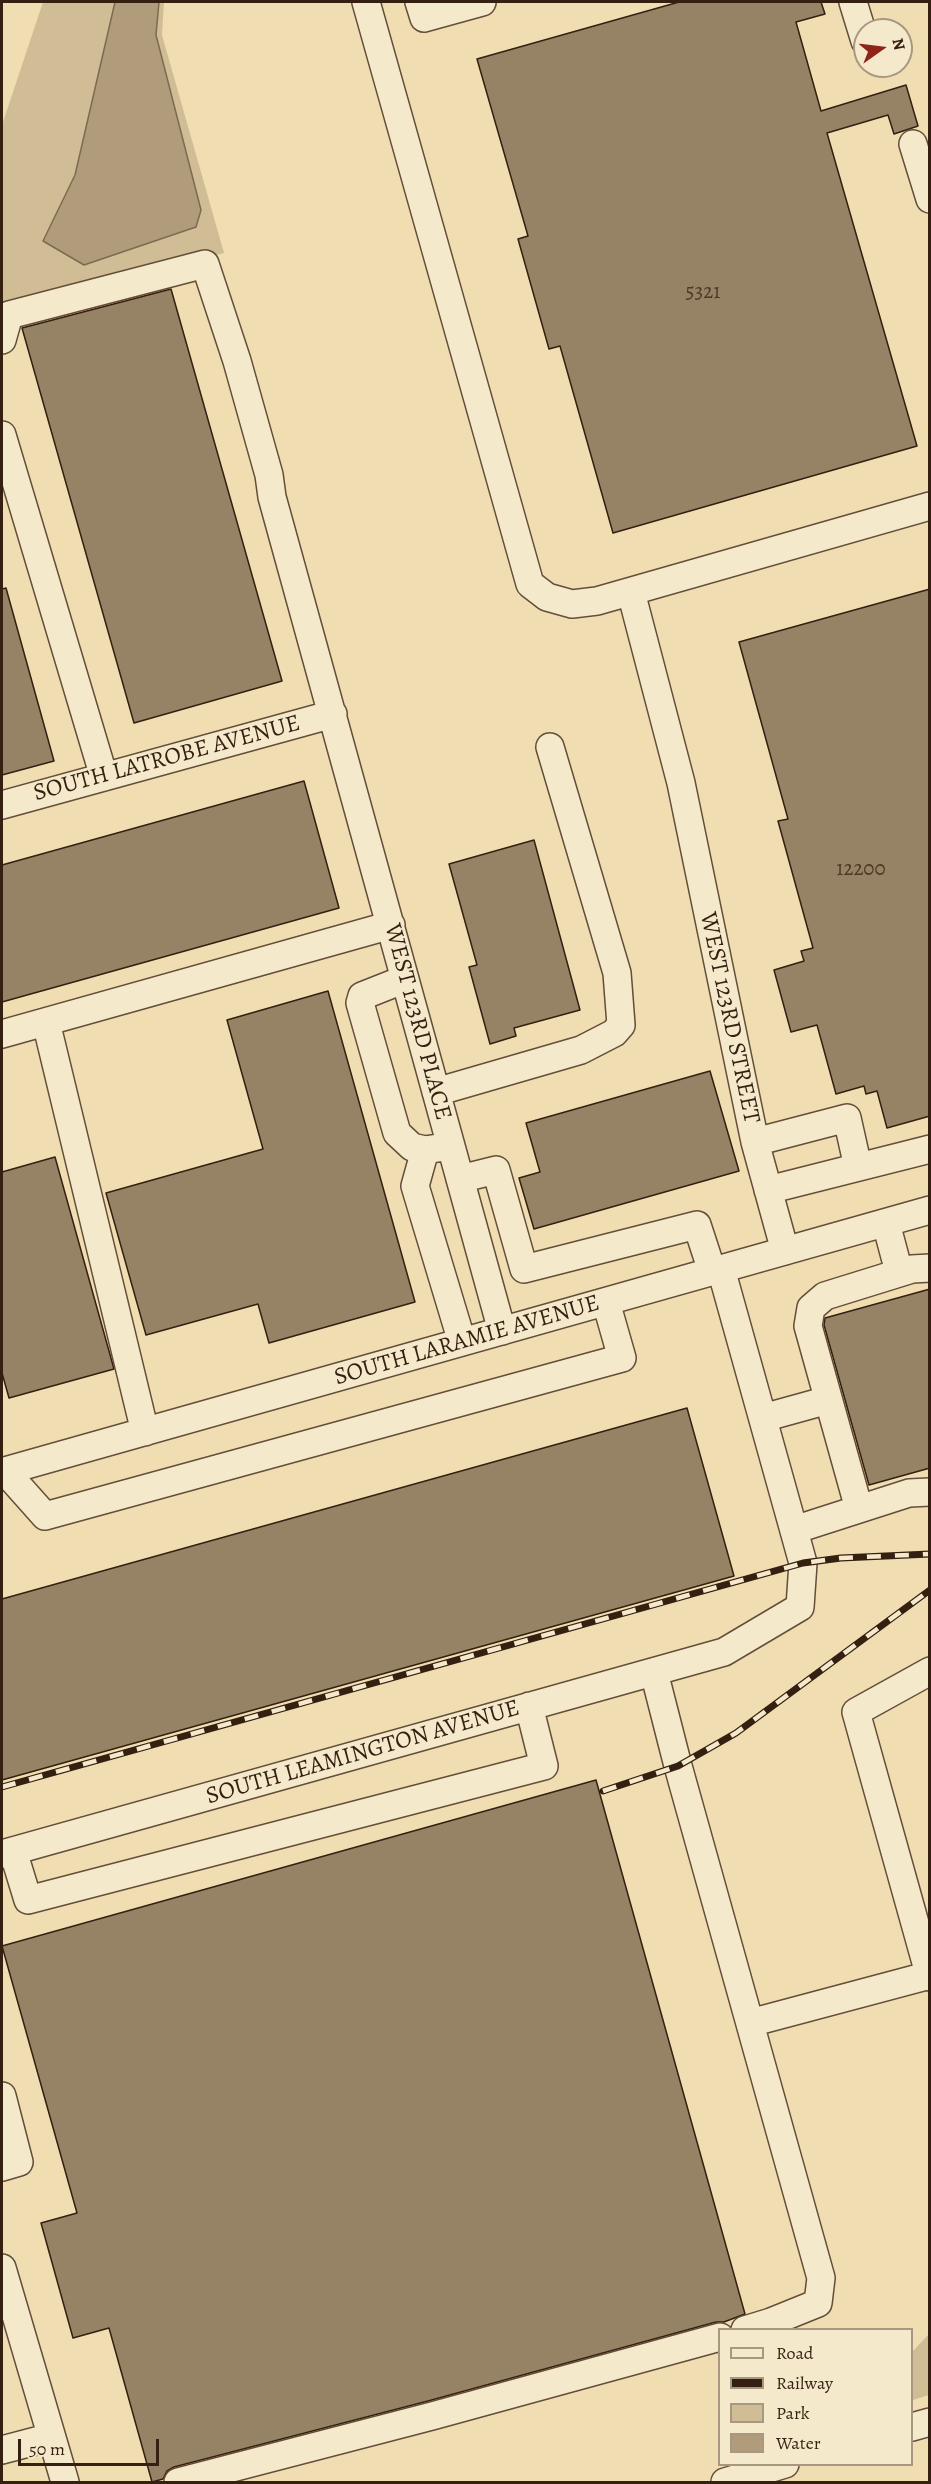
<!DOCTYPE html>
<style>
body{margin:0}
#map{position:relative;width:931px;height:2484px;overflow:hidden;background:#f0ddb1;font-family:Alegreya,serif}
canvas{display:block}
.frame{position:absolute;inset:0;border:3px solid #341f11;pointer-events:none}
.legend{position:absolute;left:718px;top:2328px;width:195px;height:138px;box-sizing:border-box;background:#f5e9cc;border:2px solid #a89881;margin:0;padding:8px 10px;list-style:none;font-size:18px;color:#341f11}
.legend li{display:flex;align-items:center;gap:12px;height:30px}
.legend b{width:30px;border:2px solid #a89881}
.north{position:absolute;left:853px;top:18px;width:60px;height:60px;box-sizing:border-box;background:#f5e9cc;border:2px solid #a89881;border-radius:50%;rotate:76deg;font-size:16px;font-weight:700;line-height:24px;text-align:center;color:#341f11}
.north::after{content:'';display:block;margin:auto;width:21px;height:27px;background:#8f2418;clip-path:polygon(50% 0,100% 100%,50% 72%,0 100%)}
.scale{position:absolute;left:18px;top:2439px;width:141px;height:27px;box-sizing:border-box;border:3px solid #341f11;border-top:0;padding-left:8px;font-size:18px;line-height:21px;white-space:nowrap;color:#341f11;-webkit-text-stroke:4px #f5e9cc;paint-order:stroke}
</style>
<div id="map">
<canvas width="931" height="2484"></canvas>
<div class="frame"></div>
<ul class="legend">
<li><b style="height:8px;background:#f5e9cc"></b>Road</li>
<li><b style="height:8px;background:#341f11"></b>Railway</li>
<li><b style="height:16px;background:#d0bd96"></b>Park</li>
<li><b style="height:16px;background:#b09c7b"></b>Water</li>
</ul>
<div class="north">N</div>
<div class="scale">50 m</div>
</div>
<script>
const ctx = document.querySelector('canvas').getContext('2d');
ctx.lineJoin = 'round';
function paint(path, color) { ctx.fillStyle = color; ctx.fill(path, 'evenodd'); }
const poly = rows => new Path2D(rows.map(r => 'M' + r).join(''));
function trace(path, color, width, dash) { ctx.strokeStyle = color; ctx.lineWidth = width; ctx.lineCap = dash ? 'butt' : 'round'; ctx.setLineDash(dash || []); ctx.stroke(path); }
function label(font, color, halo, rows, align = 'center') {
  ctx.font = font + ' Alegreya,serif'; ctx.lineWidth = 4.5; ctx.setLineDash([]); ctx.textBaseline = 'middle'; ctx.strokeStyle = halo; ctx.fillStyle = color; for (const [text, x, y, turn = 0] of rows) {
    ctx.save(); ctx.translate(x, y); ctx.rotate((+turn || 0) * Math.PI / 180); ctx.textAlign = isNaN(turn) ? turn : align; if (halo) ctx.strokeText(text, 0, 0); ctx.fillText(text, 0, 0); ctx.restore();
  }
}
paint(poly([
 [43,2,164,2,162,35,224,253,2,309,2,125],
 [929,2334,929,2395,913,2400,912,2352]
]), '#d0bd96');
const water = poly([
 [115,2,159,2,156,35,201,210,196,227,84,265,43,241,75,175,115,2]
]);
paint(water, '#b09c7b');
trace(water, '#7e6a51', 1.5);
const building = poly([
 [679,2,821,2,825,14,796,22,821,111,906,85,918,126,894,134,888,115,827,133,917,446,613,533,560,346,549,349,518,239,528,236,477,59,679,2],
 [171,289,282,681,134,723,22,328,171,289],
 [6,588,54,761,2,775,2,589,6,588],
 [930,589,930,1116,887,1128,877,1091,866,1094,864,1086,836,1094,817,1025,791,1032,774,970,804,961,801,951,813,948,778,821,788,819,739,642,930,589],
 [304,781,339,908,2,1002,2,865,304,781],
 [534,840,580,1010,514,1028,516,1036,490,1044,469,967,477,965,449,864,534,840],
 [328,991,415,1302,269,1343,258,1304,146,1335,106,1193,263,1149,227,1020,328,991],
 [710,1071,739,1171,534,1229,519,1178,540,1172,526,1123,710,1071],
 [55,1157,114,1369,9,1398,2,1373,2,1172,55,1157],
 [930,1289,930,1468,869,1485,824,1325,825,1318,930,1289],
 [687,1408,734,1576,2,1780,2,1599,687,1408],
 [596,1780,745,2314,724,2322,716,2322,428,2401,174,2467,167,2471,163,2479,152,2482,109,2328,73,2338,41,2223,77,2213,2,1946,596,1780]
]);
paint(building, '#968264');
trace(building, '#341f11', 1.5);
const minor = poly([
 [366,2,530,584,547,597,572,604,597,601,930,506],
 [419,2,424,18,482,2],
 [853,2,865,41],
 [913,144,930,199],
 [2,340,9,315,205,264,237,361,269,475,272,497,502,1331],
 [2,435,104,777],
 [631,592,681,783,755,1142,785,1251],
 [2,805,333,714],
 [405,979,362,996,360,1003,397,1133,412,1147,425,1150],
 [46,1022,145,1432],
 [2,1034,391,925],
 [436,1092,581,1050,614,1033,621,1025,617,973,550,747],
 [755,1142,847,1118,858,1167],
 [451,1146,425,1150,415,1186,462,1342],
 [460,1179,496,1170,524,1269,697,1225,712,1271],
 [768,1190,930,1149],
 [886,1223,899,1272],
 [763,1418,828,1400],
 [2,1471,5,1471,45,1516,622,1358,606,1302],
 [5,1471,930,1210],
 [859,1509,808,1326,811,1308,825,1296,912,1269,930,1268],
 [794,1530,909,1493,930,1492],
 [930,1671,856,1712,930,1977],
 [654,1672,678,1766,821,2278,818,2303,771,2322,745,2330],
 [13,1851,28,1900,544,1766,529,1706],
 [2,1854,724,1652,800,1607,803,1563,721,1269],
 [750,2023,930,1975],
 [2,2096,19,2162,2,2167],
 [2,2268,65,2482],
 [912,2427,930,2422],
 [2,2450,51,2437],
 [178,2482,432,2416,720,2337],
 [725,2482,785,2464]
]);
trace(minor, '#634e39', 30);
trace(minor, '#f5e9cc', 27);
const rail = poly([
 [2,1787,803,1563,841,1558,930,1554],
 [603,1791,678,1766,736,1733,930,1590]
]);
trace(rail, '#341f11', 7);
trace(rail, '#f5e9cc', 4.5, [14]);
label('21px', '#4c3826', null, [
 ["5321",703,293],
 ["12200",861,870]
]);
label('24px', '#341f11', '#f5e9cc', [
 ["SOUTH LATROBE AVENUE",167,759,-15],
 ["WEST 123RD STREET",729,1018,78],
 ["WEST 123RD PLACE",417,1022,75],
 ["SOUTH LARAMIE AVENUE",467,1341,-16],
 ["SOUTH LEAMINGTON AVENUE",363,1753,-16]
]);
</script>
